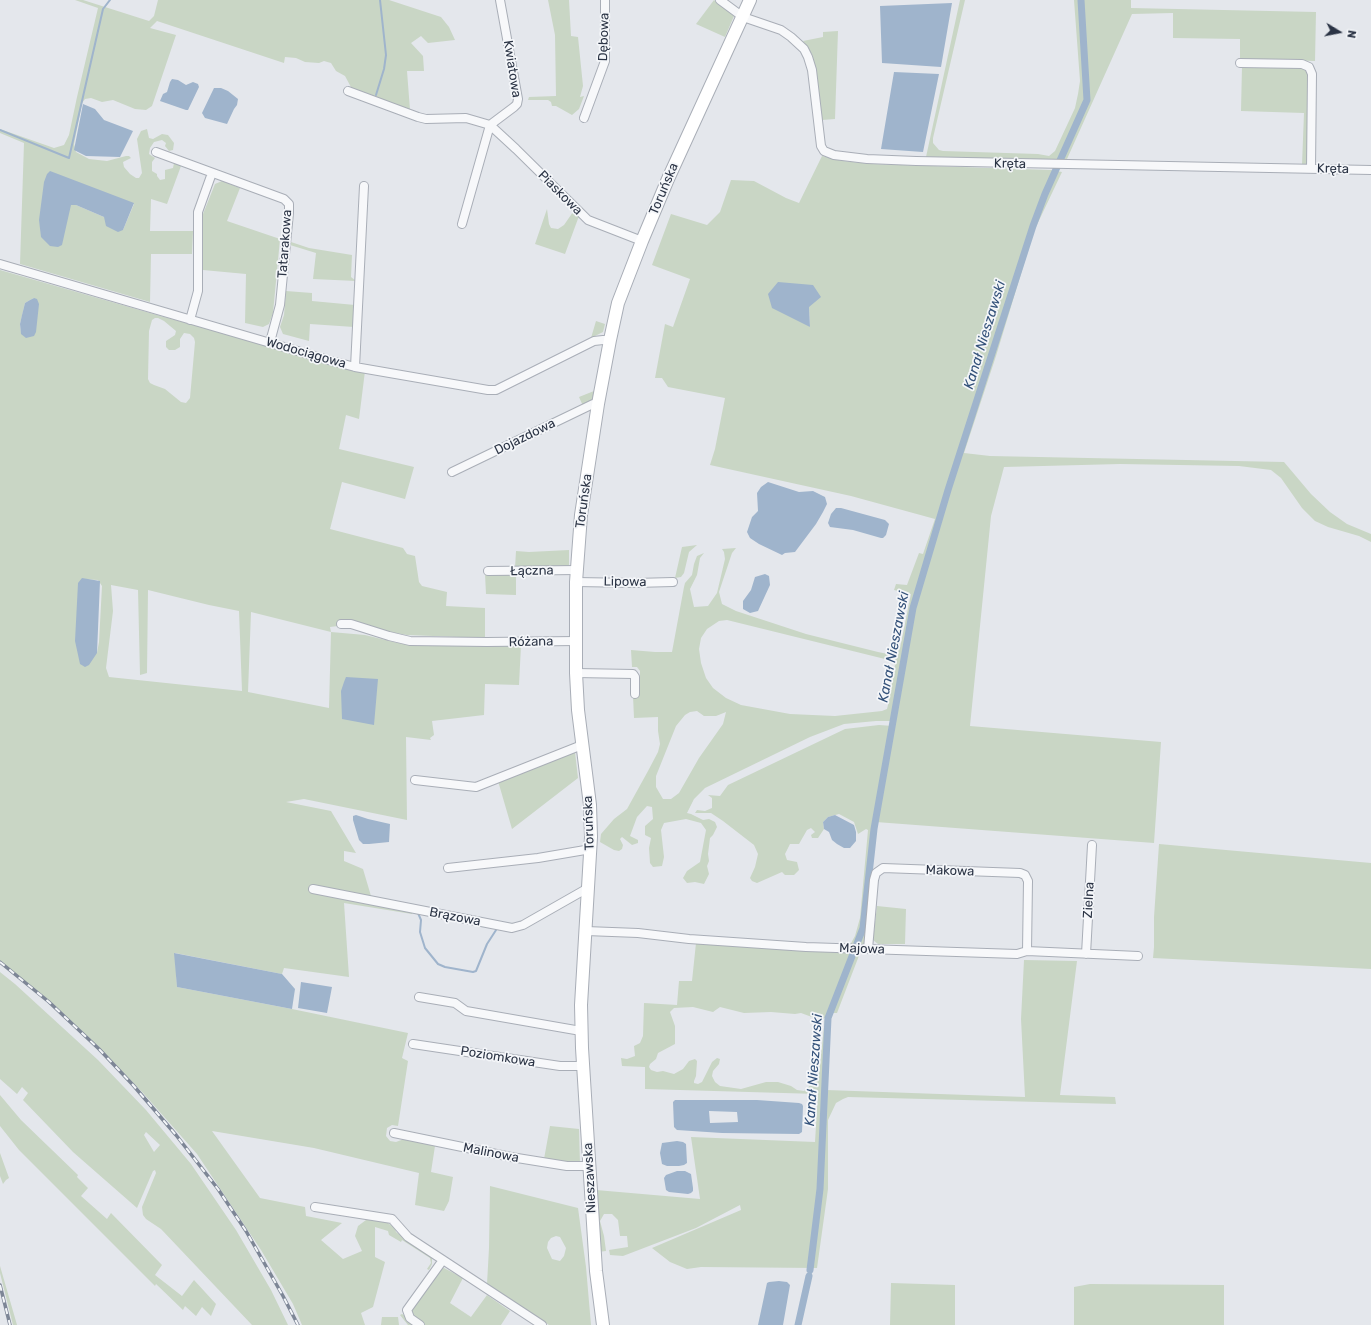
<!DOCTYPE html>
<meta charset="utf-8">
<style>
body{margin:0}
#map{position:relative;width:1371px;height:1325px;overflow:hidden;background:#e4e7ec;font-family:Rubik,sans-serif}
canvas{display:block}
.north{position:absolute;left:1319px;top:12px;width:40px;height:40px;-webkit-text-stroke:3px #f4f6f9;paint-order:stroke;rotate:100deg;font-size:11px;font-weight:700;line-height:16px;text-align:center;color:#2b3445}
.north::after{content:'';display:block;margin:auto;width:14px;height:18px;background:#2b3445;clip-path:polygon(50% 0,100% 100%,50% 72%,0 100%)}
</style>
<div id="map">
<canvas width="1371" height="1325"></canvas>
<div class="north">N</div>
</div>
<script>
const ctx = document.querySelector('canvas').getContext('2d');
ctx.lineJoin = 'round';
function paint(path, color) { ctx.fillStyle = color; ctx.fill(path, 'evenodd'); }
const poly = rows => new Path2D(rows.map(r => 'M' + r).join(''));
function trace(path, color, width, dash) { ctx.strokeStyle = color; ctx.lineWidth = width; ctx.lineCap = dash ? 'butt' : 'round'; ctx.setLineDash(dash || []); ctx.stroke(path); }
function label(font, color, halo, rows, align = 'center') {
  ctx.font = font + ' Rubik,sans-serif'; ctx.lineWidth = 3.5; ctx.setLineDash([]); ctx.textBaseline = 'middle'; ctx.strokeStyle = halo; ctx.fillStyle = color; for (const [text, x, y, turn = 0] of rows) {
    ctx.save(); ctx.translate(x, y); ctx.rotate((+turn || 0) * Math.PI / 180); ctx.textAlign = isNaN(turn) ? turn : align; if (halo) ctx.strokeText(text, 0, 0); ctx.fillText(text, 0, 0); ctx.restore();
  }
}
paint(poly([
 [75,0,83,0,149,21,154,16,158,0,389,0,441,17,449,27,455,40,428,43,421,36,411,43,423,56,424,71,407,71,410,110,352,89,345,76,336,71,331,63,324,61,319,63,305,62,296,58,285,57,284,63,157,21,150,28,176,35,152,106,146,110,135,109,113,100,102,102,91,98,85,99,82,103,74,144,76,152,89,159,107,161,126,156,129,156,131,158,123,162,124,167,130,174,136,178,139,178,142,173,137,139,141,131,147,129,149,138,153,139,162,134,168,135,174,143,173,150,169,151,165,146,166,143,162,140,154,142,150,148,149,154,155,158,152,162,152,171,157,174,157,176,160,180,165,179,165,170,173,168,174,163,181,166,167,204,151,199,150,231,193,231,192,254,151,254,150,302,20,264,24,143,0,133,0,129,54,148,64,145,69,135,77,97,98,8],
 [134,204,123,230,104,217,76,205,71,205],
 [548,0,569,0,571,36,578,37,583,86,580,97,584,96,579,109,572,115,556,106,552,106,551,102,548,100,528,100,529,97,556,96,555,35],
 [714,0,734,16,725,37,696,24],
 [960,0,965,0,933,138,933,143,939,150,943,151,1038,154,1049,156,1055,151,1075,108,1078,94,1080,81,1074,0,1131,0,1131,8,1316,12,1315,61,1240,59,1240,39,1173,38,1173,13,1132,14,1067,159,1037,161,926,157],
 [838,31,835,119,822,120,812,54,803,41,823,37,823,32],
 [1242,66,1302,68,1308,72,1308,164,1302,165,1304,113,1241,111],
 [822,156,843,161,871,164,1051,170,1062,172,1034,231,996,356,964,453,990,456,1284,462,1311,494,1330,512,1347,524,1371,534,1371,542,1359,536,1328,527,1315,521,1302,508,1281,478,1271,470,1239,466,1120,464,1004,467,991,516,970,726,1161,742,1154,843,876,822,866,942,864,945,850,945,855,936,860,918,868,830,866,829,858,834,854,822,839,814,828,817,823,822,824,829,818,838,812,838,811,835,815,832,811,828,807,830,799,844,790,844,785,854,787,860,797,862,799,870,794,875,785,875,782,872,757,883,752,881,750,878,755,867,758,854,754,845,723,821,711,813,695,813,697,810,705,811,712,808,712,798,708,795,720,796,728,785,845,729,879,725,893,726,893,721,876,721,844,724,810,737,705,788,694,799,687,813,691,814,703,820,709,819,715,822,717,827,713,835,710,838,708,854,709,861,707,866,709,874,704,884,695,882,687,883,683,878,687,871,700,862,706,830,701,823,686,819,664,823,661,830,664,857,662,866,653,867,650,863,649,848,651,838,645,835,645,826,653,819,652,807,647,806,637,817,630,836,638,840,638,843,632,845,622,837,620,839,623,845,622,849,619,851,614,850,600,842,601,834,614,819,627,809,648,771,658,752,660,744,658,731,658,717,634,718,633,696,637,680,640,677,640,671,637,667,632,667,631,650,655,652,672,652,684,587,685,583,692,575,694,564,697,556,704,553,700,558,697,575,690,589,694,607,708,606,717,593,725,559,724,552,722,549,736,548,732,553,719,592,722,604,736,611,806,634,878,652,893,655,896,654,900,648,911,594,894,590,896,584,907,585,919,553,923,554,935,519,851,496,710,465,715,449,725,398,668,387,662,378,655,378,665,324,673,327,690,279,652,265,671,214,707,225,720,212,731,180,754,181,786,198,799,203],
 [778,282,809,307,810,327],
 [727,620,889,660,895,665,888,705,887,709,882,711,835,716,790,714,741,705,726,698,713,688,706,678,701,663,699,649,701,638,707,629,719,621],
 [697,711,704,716,716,716,726,712,723,724,699,758,679,793,671,799,663,799,656,787,656,776,676,726,685,715,690,712],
 [222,181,240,188,227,221,280,239,273,313,269,324,263,327,245,323,246,274,203,270,203,214,215,184],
 [547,209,549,224,551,228,558,229,564,225,573,212,579,216,565,254,535,244],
 [291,242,309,248,352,255,351,277,356,281,313,279,316,253,290,245],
 [0,270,164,317,365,371,359,419,346,415,339,449,414,467,405,499,342,482,330,529,403,548,407,554,415,556,419,582,422,586,447,592,446,606,485,608,485,638,407,635,339,623,338,626,330,627,331,632,365,635,398,643,424,646,521,645,519,685,485,684,484,715,432,721,434,735,430,738,431,740,406,737,407,820,304,799,286,802,331,811,356,853,344,851,344,861,363,869,371,896,414,905,412,914,344,903,349,977,284,968,282,974,175,953,177,987,292,1009,408,1033,402,1058,408,1061,398,1126,392,1125,387,1128,386,1136,390,1141,396,1142,404,1139,435,1146,431,1172,453,1177,449,1201,444,1211,415,1205,419,1173,314,1148,212,1131,260,1198,305,1207,306,1216,342,1223,321,1240,343,1259,362,1251,355,1236,358,1226,366,1220,382,1219,395,1228,396,1232,432,1258,432,1264,429,1270,427,1269,431,1263,430,1258,402,1240,401,1242,389,1235,388,1231,375,1227,375,1257,385,1262,373,1307,361,1313,365,1325,302,1325,293,1304,261,1250,197,1154,143,1093,97,1045,50,1001,0,961],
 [34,298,21,333,20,324,25,303,30,300],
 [155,318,158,318,164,321,176,331,175,335,166,341,166,347,169,350,175,350,180,347,180,339,184,333,190,334,194,338,195,342,190,398,186,403,181,402,165,389,154,385,150,383,148,379,149,331,152,320],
 [82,579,98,580,102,586,99,642,97,653],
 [111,585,138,590,140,675,147,673,148,590,209,605,239,611,242,691,109,677,106,668,113,611],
 [251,612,331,632,329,708,248,692],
 [286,291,312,293,312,301,355,305,354,327,310,324,309,341,283,334,280,327,284,315],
 [596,321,605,324,603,332,591,338],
 [594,391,592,401,583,406,579,397],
 [697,545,689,552,684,573,681,577,675,578,682,547],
 [569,550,569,568,515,568,516,551,529,552],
 [516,573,516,595,486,594,485,574],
 [575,752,578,778,512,829,498,781],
 [1159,844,1371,863,1371,969,1153,958,1154,947,1154,917],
 [877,906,906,909,905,944,878,944,873,940],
 [696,943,860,953,837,1013,831,1013,826,1090,1025,1097,1021,1019,1024,960,1077,961,1060,1095,1115,1097,1116,1104,848,1097,843,1099,836,1103,828,1120,828,1189,817,1268,701,1267,687,1269,670,1262,652,1248,741,1210,740,1205,696,1228,623,1256,610,1255,609,1250,628,1247,627,1236,620,1236,618,1220,612,1214,604,1214,600,1221,604,1236,606,1251,598,1252,596,1190,700,1199,691,1137,815,1142,818,1094,645,1089,645,1067,622,1066,621,1058,627,1059,635,1056,634,1046,640,1043,643,1036,644,1003,677,1005,679,981,692,981],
 [693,1007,713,1012,720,1007,744,1013,771,1012,795,1014,801,1013,820,1020,825,1018,819,1073,814,1082,804,1091,797,1090,791,1086,778,1082,766,1082,741,1089,720,1086,715,1082,712,1076,713,1071,719,1064,720,1059,717,1058,712,1062,702,1082,698,1084,694,1083,694,1081,696,1076,697,1061,695,1059,689,1061,683,1069,674,1074,663,1071,657,1072,651,1070,649,1067,650,1064,656,1059,658,1053,675,1044,675,1026,670,1012,674,1008],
 [0,972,15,984,98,1060,146,1110,191,1164,236,1230,271,1290,288,1325,252,1325,161,1229,146,1219,143,1215,142,1207,156,1173,155,1170,153,1171,137,1208,73,1152,23,1100,28,1093,22,1087,17,1094,0,1079],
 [146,1132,160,1145,154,1152,144,1135],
 [0,1095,21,1120,78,1175,77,1177,88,1188,81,1196,107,1219,111,1213,162,1265,155,1275,182,1296,194,1280,216,1304,211,1316,202,1307,196,1316,185,1306,183,1310,156,1284,155,1286,19,1150,0,1126],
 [550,1126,579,1129,580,1164,544,1159],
 [0,1153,9,1178,6,1180,3,1184,0,1176],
 [490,1186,578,1208,586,1267,591,1325,549,1325,487,1284,489,1248],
 [556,1236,560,1237,566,1248,564,1256,560,1261,552,1259,547,1248,548,1242,551,1238],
 [0,1266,13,1311,17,1325,13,1325,0,1273],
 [444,1268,463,1278,450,1303,471,1317,487,1295,510,1311,501,1325,408,1325,400,1315,402,1314,407,1317,438,1269],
 [891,1283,955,1285,955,1325,890,1325],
 [1090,1284,1224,1285,1224,1325,1074,1325,1074,1287],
 [382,1317,398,1317,399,1325,381,1325]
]), '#c9d6c5');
paint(poly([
 [952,3,941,67,882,63,880,6],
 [894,72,939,74,923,152,881,149],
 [172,79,178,80,186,85,193,82,198,84,199,87,188,110,186,110,160,101,163,94,167,92,170,82],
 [214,88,221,88,228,91,238,99,237,105,234,109,227,124,205,118,202,113],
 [83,104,95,109,104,120,133,131,120,157,86,156,74,150],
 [50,171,134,203,123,230,118,232,106,226,104,217,76,205,71,205,62,245,58,247,50,246,41,237,39,220,44,182,47,174],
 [778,282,813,285,821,297,809,307,810,327,772,308,768,294],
 [34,298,37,299,39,304,36,332,34,336,26,338,21,334,20,324,22,315,25,303,30,300],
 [768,482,799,492,813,491,825,497,827,504,823,512,816,524,795,552,785,553,782,555,759,544,750,538,747,532,752,517,758,511,757,493,761,487],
 [836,508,841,508,885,520,889,524,886,535,883,538,881,538,853,530,830,527,828,523,831,514],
 [765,574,769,576,770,585,758,611,750,613,743,609,743,601,751,590,755,577],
 [82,578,100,581,97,653,89,665,85,667,80,664,75,641,78,583],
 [346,677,378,679,374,725,342,719,341,691,344,682],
 [356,815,368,819,390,824,389,842,369,844,363,844,359,840,353,820,353,816],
 [835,815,854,825,856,832,856,841,850,848,844,848,837,844,832,840,829,832,824,829,823,822,828,817],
 [174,953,282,974,295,989,292,1009,177,987],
 [301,982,332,987,327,1013,298,1008],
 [675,1100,757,1100,799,1103,802,1104,803,1106,802,1132,799,1134,722,1133,677,1130,674,1127,673,1102],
 [709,1111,737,1112,738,1122,710,1123],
 [677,1141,683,1142,686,1144,687,1163,684,1165,679,1166,667,1166,662,1164,660,1153,662,1143],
 [677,1171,685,1171,691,1174,693,1188,693,1191,691,1193,688,1194,669,1192,666,1190,664,1178,666,1175],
 [779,1281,787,1282,790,1285,783,1325,758,1325,767,1283,769,1282]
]), '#9fb4cc');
trace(poly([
 [376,95,384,69,386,55,380,0],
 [0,130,69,158,103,9,110,0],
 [418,913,421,920,420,932,425,948,438,964,445,967,473,972,476,971,487,944,498,927]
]), '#9fb4cc', 2);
trace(poly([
 [810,1270,820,1189,828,1018,863,928,874,829,913,608,948,490,1033,226,1045,194,1087,100,1081,0],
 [798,1325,809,1276]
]), '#9fb4cc', 7);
const minor = poly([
 [720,0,743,17,781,30,791,37,804,49,808,57,812,70,821,146,824,151,834,155,867,159,916,161,1371,170],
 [1240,63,1302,64,1309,67,1312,74,1311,169],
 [348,91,418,117,426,119,466,118,490,125,516,149,588,220,642,241],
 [584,118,605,61,605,0],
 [490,125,514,107,517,104,518,99,500,0],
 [156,152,284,199,289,204,289,213,280,305,270,342],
 [462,224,490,125],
 [0,264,332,361,355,367,488,390,496,390,594,341,603,340,610,340],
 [190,320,198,291,198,212,212,173],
 [355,367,364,186],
 [452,472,593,404,598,404],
 [488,571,577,570],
 [576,582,635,583,673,582],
 [341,624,351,624,389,636,410,641,487,642,576,641],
 [576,673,633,674,635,677,635,694],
 [415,780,476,787,582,745],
 [448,868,538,858,591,849],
 [313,889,512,928,523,925,588,888],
 [586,931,638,933,689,939,806,947,1017,954,1027,951,1138,956],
 [868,949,874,880,876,873,883,868,1020,873,1025,875,1028,881,1027,951],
 [1086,954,1092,845],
 [419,997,455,1003,466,1011,472,1012,581,1031],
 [413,1044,560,1066,583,1066],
 [394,1133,511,1157,567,1166,589,1166],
 [315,1207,392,1219,408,1237,542,1325],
 [420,1325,410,1318,407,1310,443,1260]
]);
const secondary = poly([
 [603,1325,596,1271,582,1048,581,1005,591,837,590,805,578,710,576,673,576,582,581,515,598,404,610,340,618,303,642,241,668,179,750,0]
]);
trace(minor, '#a9aeb7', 10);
trace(secondary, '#a9aeb7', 14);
trace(minor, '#f7f8fa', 8);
trace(secondary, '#fff', 12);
const rail = poly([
 [0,962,49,1002,99,1049,133,1085,176,1135,218,1189,246,1231,283,1296,298,1325],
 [0,1285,10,1325]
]);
trace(rail, '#7d8696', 3.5);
trace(rail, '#f4f6f9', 2, [6]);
label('13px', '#2b3445', '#f4f6f9', [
 ["Dębowa",604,37,-88],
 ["Kwiatowa",512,69,81],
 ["Kręta",1010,164,1],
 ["Kręta",1333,169,1],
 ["Toruńska",664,189,-67],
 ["Piaskowa",560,193,45],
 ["Tatarakowa",285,244,-86],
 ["Wodociągowa",306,353,16],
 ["Dojazdowa",525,437,-26],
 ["Toruńska",584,501,-82],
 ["Łączna",532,571,-1],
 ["Lipowa",625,582,1],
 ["Różana",531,642,-1],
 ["Toruńska",589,823,-92],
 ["Makowa",950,871,2],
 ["Zielna",1089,900,-87],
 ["Brązowa",455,917,11],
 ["Majowa",862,949,2],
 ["Poziomkowa",498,1057,9],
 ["Malinowa",491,1153,11],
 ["Nieszawska",590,1178,-93]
]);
label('italic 14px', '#34527a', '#f4f6f9', [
 ["Kanał Nieszawski",985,335,-73],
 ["Kanał Nieszawski",894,647,-79],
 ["Kanał Nieszawski",814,1070,-86]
]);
</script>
